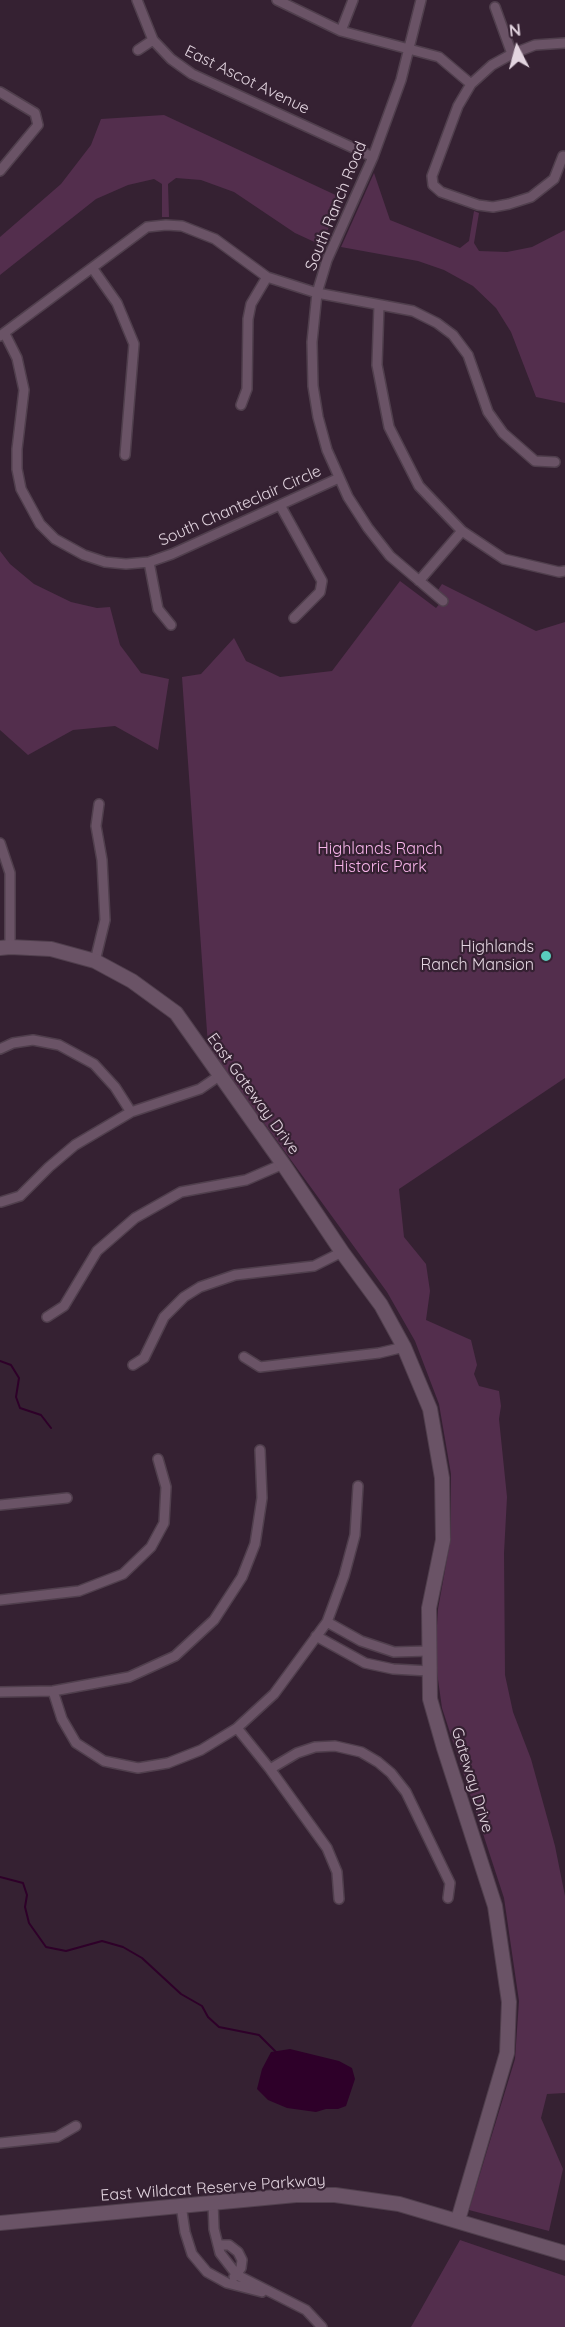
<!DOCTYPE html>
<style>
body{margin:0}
#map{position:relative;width:565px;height:2327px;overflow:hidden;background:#352132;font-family:Quicksand,sans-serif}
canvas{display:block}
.north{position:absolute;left:487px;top:18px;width:60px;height:60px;-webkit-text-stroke:4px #352132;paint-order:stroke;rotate:354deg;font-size:16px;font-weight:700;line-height:24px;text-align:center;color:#e3d5e0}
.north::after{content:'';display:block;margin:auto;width:21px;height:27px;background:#e3d5e0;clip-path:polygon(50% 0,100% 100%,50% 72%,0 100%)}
</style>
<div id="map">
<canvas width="565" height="2327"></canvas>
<div class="north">N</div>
</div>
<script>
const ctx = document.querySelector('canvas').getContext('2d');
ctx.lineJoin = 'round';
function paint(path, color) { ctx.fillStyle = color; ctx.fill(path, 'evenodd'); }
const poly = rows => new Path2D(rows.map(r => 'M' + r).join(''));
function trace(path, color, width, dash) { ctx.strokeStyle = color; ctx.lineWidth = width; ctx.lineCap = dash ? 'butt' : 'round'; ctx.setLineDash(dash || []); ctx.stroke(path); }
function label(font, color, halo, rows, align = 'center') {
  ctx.font = font + ' Quicksand,sans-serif'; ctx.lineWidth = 4.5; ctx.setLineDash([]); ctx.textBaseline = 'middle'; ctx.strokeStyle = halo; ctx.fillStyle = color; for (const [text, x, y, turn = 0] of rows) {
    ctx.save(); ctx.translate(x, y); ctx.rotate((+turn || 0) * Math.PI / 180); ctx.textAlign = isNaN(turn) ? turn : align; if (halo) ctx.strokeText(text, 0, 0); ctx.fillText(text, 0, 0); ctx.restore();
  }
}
paint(poly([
 [164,115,342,198,321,245,295,233,234,192,201,180,176,178,168,184,169,217,162,217,162,184,154,179,128,185,96,199,0,275,0,237,61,184,91,145,101,119],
 [374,173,390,220,460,248,469,241,474,211,479,213,474,243,479,251,507,252,532,247,565,230,565,403,536,397,511,332,496,308,473,286,444,270,418,261,341,247],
 [0,551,10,564,34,584,71,602,97,608,110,607,120,645,141,673,169,679,158,750,115,726,73,730,28,755,0,730],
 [400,581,436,608,445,597,438,590,442,584,536,631,565,622,565,1078,399,1189,404,1237,426,1264,430,1291,426,1320,471,1340,477,1365,474,1374,479,1386,499,1391,501,1406,499,1419,507,1497,504,1553,505,1675,513,1712,531,1759,555,1846,565,1896,565,2093,547,2094,541,2118,563,2169,549,2231,469,2210,515,2059,519,2001,504,1898,442,1708,435,1658,438,1609,451,1537,451,1474,439,1404,415,1341,387,1292,208,1046,182,677,201,674,234,638,246,661,280,677,332,671],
 [460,2240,565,2276,565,2327,411,2327]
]), '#532e4d');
paint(poly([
 [290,2049,339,2061,352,2068,355,2079,346,2106,338,2109,326,2109,316,2112,287,2108,268,2100,257,2089,262,2069,271,2052]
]), '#2e0029');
trace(poly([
 [0,1361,11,1365,19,1378,16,1397,20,1408,41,1415,51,1428],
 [0,1877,23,1883,27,1895,25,1907,29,1923,46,1947,66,1951,102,1941,123,1947,142,1958,181,1994,202,2006,208,2017,219,2027,259,2035,276,2052]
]), '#2e0029', 2);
const street = poly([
 [137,0,153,40,171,59,192,74,373,157],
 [277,0,341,31,439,57,471,84],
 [421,0,401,80,373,157,327,260,317,293,312,342,313,386,318,417,327,450,348,497,368,528,390,556,443,601],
 [495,7,512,54],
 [341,31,353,0],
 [138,50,153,40],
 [0,92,35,113,38,125,0,171],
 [563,156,554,179,531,197,509,204,493,207,478,205,441,192,433,185,432,176,458,106,471,84,492,65,512,54,535,45,565,43],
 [93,269,117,303,134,344,125,455],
 [379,305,377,365,389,427,419,486,462,531,504,559,559,572,565,571],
 [5,334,17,358,24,390,17,449,17,469,21,489,40,524,55,539,84,555,105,562,126,564,149,562,172,554,339,478],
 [0,336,147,227,166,225,182,226,215,239,267,277,317,293,413,311,437,323,453,335,468,355,488,412,503,433,535,461,555,462],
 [241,405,247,389,248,319,251,304,267,277],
 [280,505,322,581,320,592,294,618],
 [149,562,158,609,171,625],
 [419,581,462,531],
 [0,843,10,873,10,947],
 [95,961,105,920,102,860,96,826,99,804],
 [0,1049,13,1043,33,1040,59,1045,94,1064,115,1087,131,1112],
 [1,1202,20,1196,49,1167,75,1145,131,1112,200,1089,219,1076],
 [47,1317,64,1306,97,1251,135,1218,181,1192,246,1180,283,1164],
 [244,1357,260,1367,379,1353,404,1347],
 [133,1365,144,1358,164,1317,184,1297,200,1287,235,1275,314,1266,342,1252],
 [0,1505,67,1498],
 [0,1600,79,1591,123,1574,151,1547,164,1523,166,1487,158,1459],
 [327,1622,361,1641,394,1652,429,1651],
 [316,1636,365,1663,393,1669,429,1671],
 [53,1691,62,1719,76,1743,104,1761,138,1768,168,1763,201,1750,237,1728,274,1694,327,1622,344,1576,355,1535,358,1486],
 [0,1692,53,1691,129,1677,175,1656,214,1620,242,1577,255,1544,262,1498,260,1450],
 [237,1728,270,1769,327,1848,337,1872,339,1899],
 [270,1769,297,1753,315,1747,335,1746,361,1752,378,1762,391,1773,406,1792,450,1883,448,1898],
 [0,2143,57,2137,76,2126],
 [213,2202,214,2229,220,2253,237,2275,306,2310,322,2327],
 [181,2205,185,2232,192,2254,207,2272,227,2283,262,2292],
 [218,2245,229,2245,238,2252,242,2260,241,2268,234,2277]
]);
const secondary = poly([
 [0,948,10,947,51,949,95,961,132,981,176,1013,283,1164,342,1252,381,1305,404,1347,430,1409,442,1478,443,1540,429,1608,430,1699,444,1748,495,1906,509,2002,507,2053,458,2220],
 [0,2223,296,2195,335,2195,399,2204,565,2253]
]);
trace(street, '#503f4d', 12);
trace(secondary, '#503f4d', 16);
trace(street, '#6a5366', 9);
trace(secondary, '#6a5366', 14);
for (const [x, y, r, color] of [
 [546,956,6,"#59cebe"]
]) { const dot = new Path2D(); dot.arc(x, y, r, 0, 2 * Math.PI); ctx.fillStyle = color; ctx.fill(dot); trace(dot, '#352132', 2); }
label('16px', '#e3d5e0', '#352132', [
 ["East Ascot Avenue",247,80,26],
 ["South Ranch Road",336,206,-68],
 ["South Chanteclair Circle",240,506,-24],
 ["East Gateway Drive",253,1094,54],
 ["Gateway Drive",472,1780,73],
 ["East Wildcat Reserve Parkway",213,2188,-4]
]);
label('16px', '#f8b5eb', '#352132', [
 ["Highlands Ranch",380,849],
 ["Historic Park",380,867]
]);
label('16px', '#e3d5e0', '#352132', [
 ["Highlands",534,947],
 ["Ranch Mansion",534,965]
], 'right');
</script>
